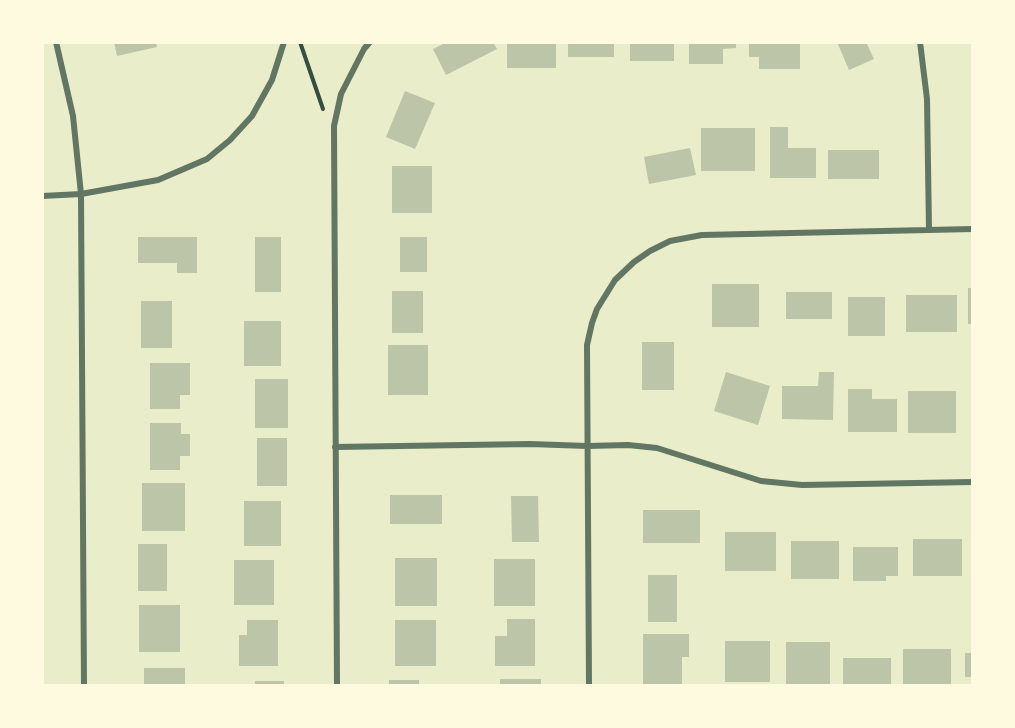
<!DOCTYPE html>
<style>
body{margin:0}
#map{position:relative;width:1015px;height:728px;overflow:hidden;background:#e9edc9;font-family:Montserrat,sans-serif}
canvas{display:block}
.frame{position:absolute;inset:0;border:44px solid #fefae0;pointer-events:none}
</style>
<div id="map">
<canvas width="1015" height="728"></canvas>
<div class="frame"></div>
</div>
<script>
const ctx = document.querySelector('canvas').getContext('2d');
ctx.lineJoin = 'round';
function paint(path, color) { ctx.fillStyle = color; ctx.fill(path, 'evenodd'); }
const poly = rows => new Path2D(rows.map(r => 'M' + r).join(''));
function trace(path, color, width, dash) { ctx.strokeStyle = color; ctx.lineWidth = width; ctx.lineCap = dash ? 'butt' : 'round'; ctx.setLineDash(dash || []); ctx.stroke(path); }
paint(poly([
 [114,42,156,42,157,47,117,56],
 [447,42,493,42,497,49,446,75,433,49],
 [507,42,556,42,556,68,507,68],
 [568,42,614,42,614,57,568,57],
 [630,42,674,42,674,61,630,61],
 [689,42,736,42,736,48,723,49,723,64,689,64],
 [749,42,800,42,800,69,759,69,759,57,749,57],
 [837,42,866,42,874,59,849,70],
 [405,91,435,103,415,149,386,137],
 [770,127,788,127,788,148,816,148,816,178,770,178],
 [701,128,755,128,755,171,701,171],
 [690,148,696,175,649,184,644,157],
 [828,150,879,150,879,179,828,179],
 [392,166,432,166,432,213,392,213],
 [138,237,197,237,197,273,177,273,177,263,138,263],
 [255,237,281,237,281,292,255,292],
 [400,237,427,237,427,272,400,272],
 [712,284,759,284,759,327,712,327],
 [968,288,973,288,973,324,968,324],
 [392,291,423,291,423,333,392,333],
 [786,292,832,292,832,319,786,319],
 [906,295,957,295,957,332,906,332],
 [848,297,885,297,885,336,848,336],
 [141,301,172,301,172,348,141,348],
 [244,321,281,321,281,366,244,366],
 [642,342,674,342,674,390,642,390],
 [388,345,428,345,428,395,388,395],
 [150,363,190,363,190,395,180,395,180,409,150,409],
 [726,372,770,386,758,425,714,411],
 [819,372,834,372,833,420,782,419,782,386,818,386],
 [255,379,288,379,288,428,255,428],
 [848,389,872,389,872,399,897,399,897,432,848,432],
 [908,391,956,391,956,433,908,433],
 [150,423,181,423,181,434,190,434,190,456,180,456,180,470,150,470],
 [257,438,287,438,287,486,257,486],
 [142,483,185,483,185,531,142,531],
 [390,495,442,495,442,524,390,524],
 [511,496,538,496,539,542,512,542],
 [244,501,281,501,281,546,244,546],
 [643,510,700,510,700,543,643,543],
 [725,532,776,532,776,571,725,571],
 [913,539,962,539,962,576,913,576],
 [791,541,839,541,839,579,791,579],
 [138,544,167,544,167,591,138,591],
 [853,547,898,547,898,576,886,576,886,581,853,581],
 [395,558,437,558,437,606,395,606],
 [494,559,535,559,535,606,494,606],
 [234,560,274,560,274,605,234,605],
 [648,575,677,575,677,622,648,622],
 [139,605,180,605,180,652,139,652],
 [507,619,535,619,535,666,495,666,495,636,507,636],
 [247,620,278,620,278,666,239,666,239,635,247,635],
 [395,620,436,620,436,666,395,666],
 [643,634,689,634,689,657,682,657,682,686,643,686],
 [725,641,770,641,770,682,725,682],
 [786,642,830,642,830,684,786,684],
 [903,649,951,649,951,686,903,686],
 [965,653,973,653,973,677,965,677],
 [843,658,891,658,891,686,843,686],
 [144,668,185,668,185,686,144,686],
 [500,679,541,679,541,686,500,686],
 [389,680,419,680,419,686,389,686],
 [255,681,284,681,284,686,255,686]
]), '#bcc5a7');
trace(poly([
 [300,42,323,109]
]), '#344e41', 4);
trace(poly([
 [56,42,73,116,81,194,84,686],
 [920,42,927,99,929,230],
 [42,196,81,194,158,180,207,159,230,140,252,116,272,80,284,42],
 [335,447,530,444,587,446,628,445,657,448,761,481,802,485,973,482],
 [337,686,334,126,341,94,364,49,370,42],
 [589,686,587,345,592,323,597,309,615,280,634,262,650,251,670,241,702,235,973,229]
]), '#617663', 6);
</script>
